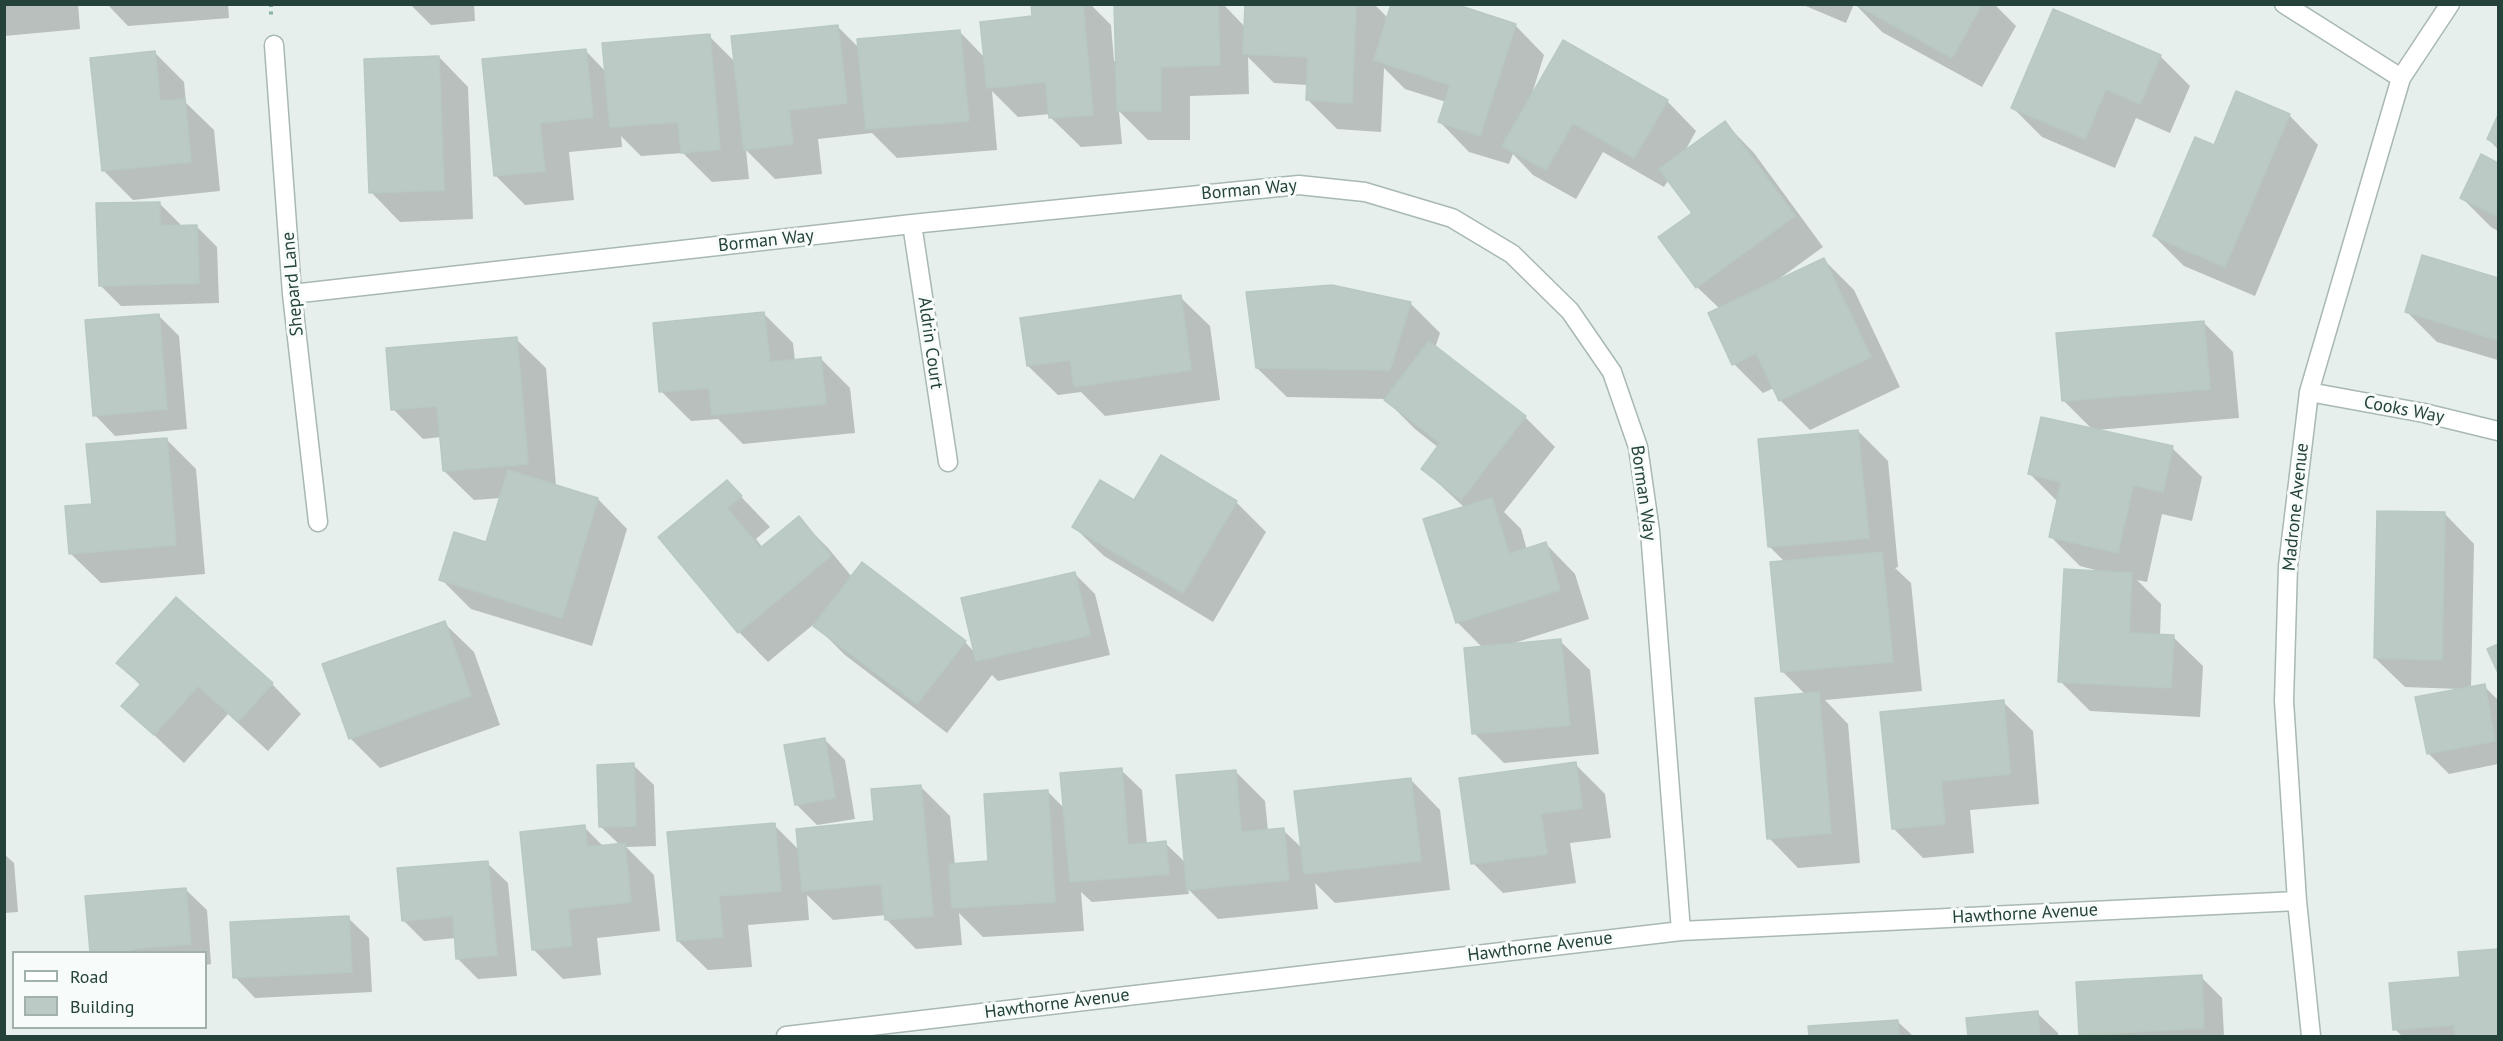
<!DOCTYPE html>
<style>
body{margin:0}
#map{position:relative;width:2503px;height:1041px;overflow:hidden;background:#e6efeb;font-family:"PT Sans",sans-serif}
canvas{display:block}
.frame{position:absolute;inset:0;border:6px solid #24423a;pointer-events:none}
.legend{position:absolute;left:12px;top:951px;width:195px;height:78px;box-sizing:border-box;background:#f7fbf9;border:2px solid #a3b1ad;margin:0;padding:8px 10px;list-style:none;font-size:18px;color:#24423a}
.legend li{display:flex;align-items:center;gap:12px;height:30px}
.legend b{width:30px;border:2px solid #a3b1ad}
</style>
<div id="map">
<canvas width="2503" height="1041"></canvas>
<div class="frame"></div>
<ul class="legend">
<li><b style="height:8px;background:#fff"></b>Road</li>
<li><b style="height:16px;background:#bbcac4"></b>Building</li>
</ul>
</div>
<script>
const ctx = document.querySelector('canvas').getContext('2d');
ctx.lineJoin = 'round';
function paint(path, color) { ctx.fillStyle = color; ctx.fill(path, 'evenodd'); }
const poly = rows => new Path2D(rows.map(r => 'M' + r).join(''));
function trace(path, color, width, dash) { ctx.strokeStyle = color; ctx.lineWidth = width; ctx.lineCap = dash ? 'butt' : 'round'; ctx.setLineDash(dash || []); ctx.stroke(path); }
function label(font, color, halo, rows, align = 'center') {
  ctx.font = font + ' "PT Sans",sans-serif'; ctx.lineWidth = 6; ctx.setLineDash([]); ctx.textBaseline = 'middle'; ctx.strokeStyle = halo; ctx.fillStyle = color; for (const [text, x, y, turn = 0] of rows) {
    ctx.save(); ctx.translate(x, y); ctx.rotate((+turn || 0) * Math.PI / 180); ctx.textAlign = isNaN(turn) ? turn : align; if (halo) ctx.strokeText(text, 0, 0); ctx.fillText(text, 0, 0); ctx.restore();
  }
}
paint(poly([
 [4,4,78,4,80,29,4,36],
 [107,4,228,4,229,18,128,26],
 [410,4,474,4,475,21,431,25],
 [1033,4,1090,4,1111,25,1114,61,1117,61,1115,4,1223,4,1246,28,1247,4,1374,4,1386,16,1386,23,1515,25,1544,55,1532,94,1667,101,1696,131,1684,153,1725,123,1754,153,1823,247,1776,281,1824,260,1854,290,1900,387,1810,430,1780,400,1774,388,1763,393,1734,364,1720,309,1697,287,1694,214,1669,179,1664,187,1603,152,1576,199,1533,175,1513,154,1509,164,1469,152,1440,122,1446,102,1405,89,1384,68,1381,132,1337,129,1308,100,1308,85,1274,83,1248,57,1249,94,1190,96,1190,140,1148,140,1119,111,1122,144,1081,147,1051,118,1051,114,1018,117,992,91,997,150,897,158,872,133,818,139,822,174,775,179,746,150,749,179,712,182,683,153,641,156,621,136,622,147,569,152,574,200,525,205,495,175,585,50,606,72,709,36,735,62,837,26,860,49,960,32,985,58,1034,18],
 [1801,4,1854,4,1846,23],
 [1855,4,1994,4,2016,26,1982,87,1882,32],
 [155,53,184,82,186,103,214,130,220,191,133,200,103,170],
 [2160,56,2190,86,2170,133,2136,118,2115,168,2042,137,2013,108],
 [439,57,468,87,473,219,400,222,371,192],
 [2289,115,2318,145,2255,296,2184,266,2154,236,2215,147],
 [2498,118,2498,149,2488,139],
 [2482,156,2498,165,2498,231,2491,227,2461,197],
 [159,203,180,224,180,227,196,226,217,247,219,303,121,306,100,285],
 [2423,257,2498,279,2498,360,2437,342,2407,312],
 [1180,297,1210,326,1220,400,1105,416,1081,392,1058,395,1028,366],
 [1410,303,1440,333,1435,348,1525,417,1555,447,1504,512,1521,529,1527,550,1546,544,1575,574,1589,619,1511,644,1560,641,1590,670,1599,754,1504,763,1474,733,1483,648,1457,622,1465,508,1423,469,1439,448,1415,429,1385,399,1287,397,1257,368],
 [764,314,793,343,795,361,821,359,850,388,855,433,743,444,718,419,691,421,661,391],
 [158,315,179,336,187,429,115,436,95,415],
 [2203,322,2233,352,2239,418,2096,430,2172,448,2202,477,2192,521,2162,514,2147,582,2137,580,2161,604,2160,636,2173,637,2203,666,2200,717,2090,711,2060,681,2099,571,2080,566,2051,537,2058,502,2030,474,2093,430,2064,401],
 [516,339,546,368,556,486,598,499,627,529,592,646,471,609,441,579,487,544,501,498,474,500,444,471,441,437,423,439,393,409],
 [1858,431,1888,461,1898,567,1895,568,1911,583,1922,691,1825,700,1848,724,1860,863,1798,868,1769,838,1806,695,1782,671,1785,562,1770,547],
 [166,439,196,469,205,574,101,583,71,554],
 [727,482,770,527,756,539,763,548,799,519,828,548,852,577,965,642,975,653,1075,574,1095,594,1110,655,998,681,992,675,947,733,845,655,814,624,768,662,739,632,660,537],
 [1135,502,1236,502,1266,532,1213,622,1104,556,1074,527],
 [2445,514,2474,544,2471,688,2484,686,2498,700,2498,764,2449,774,2428,753,2459,689,2405,687,2375,658],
 [444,623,474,652,500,725,380,768,350,738],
 [119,663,272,684,301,714,268,751,228,714,184,763,123,706,141,686],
 [2003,702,2033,731,2039,804,1970,810,1974,853,1923,858,1893,828],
 [825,740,845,760,855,819,817,825,796,804],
 [1575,764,1605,794,1611,838,1570,843,1576,883,1503,893,1473,863],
 [633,765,654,785,656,846,626,847,654,875,660,931,597,938,601,975,563,979,533,949,584,827,604,847,620,845,600,826],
 [1121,770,1142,790,1147,844,1165,843,1186,863,1235,771,1265,801,1268,831,1283,830,1303,849,1411,780,1440,810,1450,890,1335,903,1315,883,1318,909,1218,919,1188,889,1189,894,1092,902,1081,892,1084,931,983,937,959,913,962,945,916,949,886,919,886,915,833,920,807,895,809,920,748,925,752,967,708,970,678,941,774,825,799,850,875,823,920,786,950,816,955,865,990,863,1047,791,1065,809],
 [4,854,14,863,18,912,4,913],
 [487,863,508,883,517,976,478,979,457,958,456,938,424,941,404,921],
 [186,890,207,910,211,964,206,965,206,952,92,952,87,898],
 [348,918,369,938,372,992,255,998,235,977],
 [2498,951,2498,1036,2402,1036,2395,1029,2462,979,2459,953],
 [2201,977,2222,998,2224,1036,2080,1035],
 [2037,1013,2058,1033,2058,1036,1969,1036,1968,1019],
 [1897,1021,1913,1036,1810,1036,1810,1027]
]), '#0003');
const building = poly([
 [1031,4,1083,4,1093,115,1049,118,1046,82,987,88,980,22,1032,16,1031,4],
 [1114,4,1218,4,1220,65,1161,67,1161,111,1117,111,1114,4],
 [1245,4,1356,4,1352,103,1306,100,1308,57,1243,54,1245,4],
 [1391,4,1455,4,1516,24,1480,136,1438,122,1450,85,1374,60,1391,4],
 [1855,4,1982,4,1952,58,1855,4],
 [2053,9,2161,55,2140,104,2106,89,2085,139,2011,108,2053,9],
 [838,25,847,103,789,110,793,144,744,150,731,36,838,25],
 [960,30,969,121,866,129,857,39,960,30],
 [710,34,720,149,681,153,678,122,610,127,602,43,710,34],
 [1563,40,1668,100,1634,158,1573,123,1546,170,1502,146,1563,40],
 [586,49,593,117,540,123,545,171,494,176,482,59,586,49],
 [155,51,160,101,185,99,191,162,102,171,90,58,155,51],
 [439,56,444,190,369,193,364,59,439,56],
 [2236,91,2290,114,2225,267,2153,236,2195,137,2214,145,2236,91],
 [2498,115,2498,145,2487,139,2498,115],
 [1725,121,1795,216,1696,288,1658,237,1692,213,1659,169,1725,121],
 [2481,154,2498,163,2498,217,2460,198,2481,154],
 [160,202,160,226,197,225,199,283,99,286,96,203,160,202],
 [2422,255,2498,278,2498,340,2405,312,2422,255],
 [1824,258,1871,357,1779,401,1756,353,1732,365,1708,313,1824,258],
 [1332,285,1411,302,1390,370,1256,368,1246,292,1332,285],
 [1181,295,1191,370,1074,387,1070,360,1027,366,1020,318,1181,295],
 [764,312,770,362,821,357,826,404,712,415,709,388,659,392,653,323,764,312],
 [159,314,167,409,93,416,85,320,159,314],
 [2204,321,2210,389,2062,401,2056,333,2204,321],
 [517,337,528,464,443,471,437,406,391,410,386,348,517,337],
 [1429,341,1526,416,1461,500,1421,469,1440,443,1384,400,1429,341],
 [2041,417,2173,446,2163,492,2133,485,2118,553,2049,537,2061,482,2028,474,2041,417],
 [1858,430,1869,538,1768,547,1758,439,1858,430],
 [167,438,176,545,69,554,65,506,92,504,86,444,167,438],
 [1161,455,1237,501,1183,593,1072,527,1100,480,1134,500,1161,455],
 [508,470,598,498,562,618,439,580,454,532,486,542,508,470],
 [727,480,742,496,727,508,760,548,799,516,831,556,738,633,658,537,727,480],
 [1492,498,1509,554,1546,542,1560,590,1456,623,1423,519,1492,498],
 [2377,511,2445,512,2442,660,2374,658,2377,511],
 [1882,552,1893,662,1781,672,1770,562,1882,552],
 [862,562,966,641,917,704,813,626,862,562],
 [2064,569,2132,573,2129,633,2174,635,2171,688,2058,682,2064,569],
 [1075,572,1090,635,976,661,961,598,1075,572],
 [176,597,273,683,238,722,198,686,154,735,121,706,141,684,116,663,176,597],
 [445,621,471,696,349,739,322,664,445,621],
 [1561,639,1570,725,1472,734,1464,648,1561,639],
 [2498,644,2498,673,2487,649,2498,644],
 [2485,684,2495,741,2427,754,2415,697,2485,684],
 [1819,692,1831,833,1767,839,1755,698,1819,692],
 [2004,700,2010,774,1941,781,1945,824,1892,829,1880,712,2004,700],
 [825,738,835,798,795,805,784,745,825,738],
 [1576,762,1582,808,1541,814,1547,854,1471,864,1459,778,1576,762],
 [634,763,636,826,599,827,597,765,634,763],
 [1122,768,1128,845,1166,841,1169,874,1070,882,1060,773,1122,768],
 [1236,770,1241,832,1284,828,1289,880,1187,890,1176,775,1236,770],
 [1411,778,1421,861,1304,874,1294,791,1411,778],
 [921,785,933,916,885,920,881,884,802,891,796,829,874,821,871,789,921,785],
 [1048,790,1055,902,952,908,949,864,988,861,984,794,1048,790],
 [775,823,781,891,719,896,723,937,677,941,667,832,775,823],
 [585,825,587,847,625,843,631,902,568,909,572,946,532,950,520,832,585,825],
 [488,861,497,955,456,959,453,916,402,921,397,868,488,861],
 [186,888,191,944,132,949,132,952,90,952,85,896,186,888],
 [349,916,352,972,233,978,230,922,349,916],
 [2498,949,2498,1036,2455,1036,2454,1025,2393,1030,2389,983,2460,977,2458,952,2498,949],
 [2202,975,2204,1028,2079,1035,2076,982,2202,975],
 [2038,1011,2040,1036,1968,1036,1966,1018,2038,1011],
 [1898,1020,1899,1036,1809,1036,1808,1026,1898,1020]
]);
paint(building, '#bbcac4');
trace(building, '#b8c9c2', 1.5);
const minor = poly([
 [2284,4,2401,78],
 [274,45,292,294,318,522],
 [912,224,948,462],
 [292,294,912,224,1299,185,1365,192,1452,218,1512,254,1570,311,1612,372,1638,447,1650,531,1681,931],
 [2309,392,2424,413,2498,431],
 [786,1036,1681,931,2297,901],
 [2311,1036,2297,901,2284,701,2288,566,2309,392,2401,78,2450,4]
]);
trace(minor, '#a8b8b2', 21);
trace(poly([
 [271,4,271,15]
]), '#86b3a5', 4, [3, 4.5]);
trace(minor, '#fff', 18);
label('18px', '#24423a', '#f7fbf9', [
 ["Borman Way",1249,190,-5],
 ["Borman Way",766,241,-6],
 ["Shepard Lane",293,284,-95],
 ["Aldrin Court",930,343,82],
 ["Cooks Way",2404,410,11],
 ["Borman Way",1643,493,82],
 ["Madrone Avenue",2296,507,-84],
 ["Hawthorne Avenue",2025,914,-3],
 ["Hawthorne Avenue",1540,947,-7],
 ["Hawthorne Avenue",1057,1004,-7]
]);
</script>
